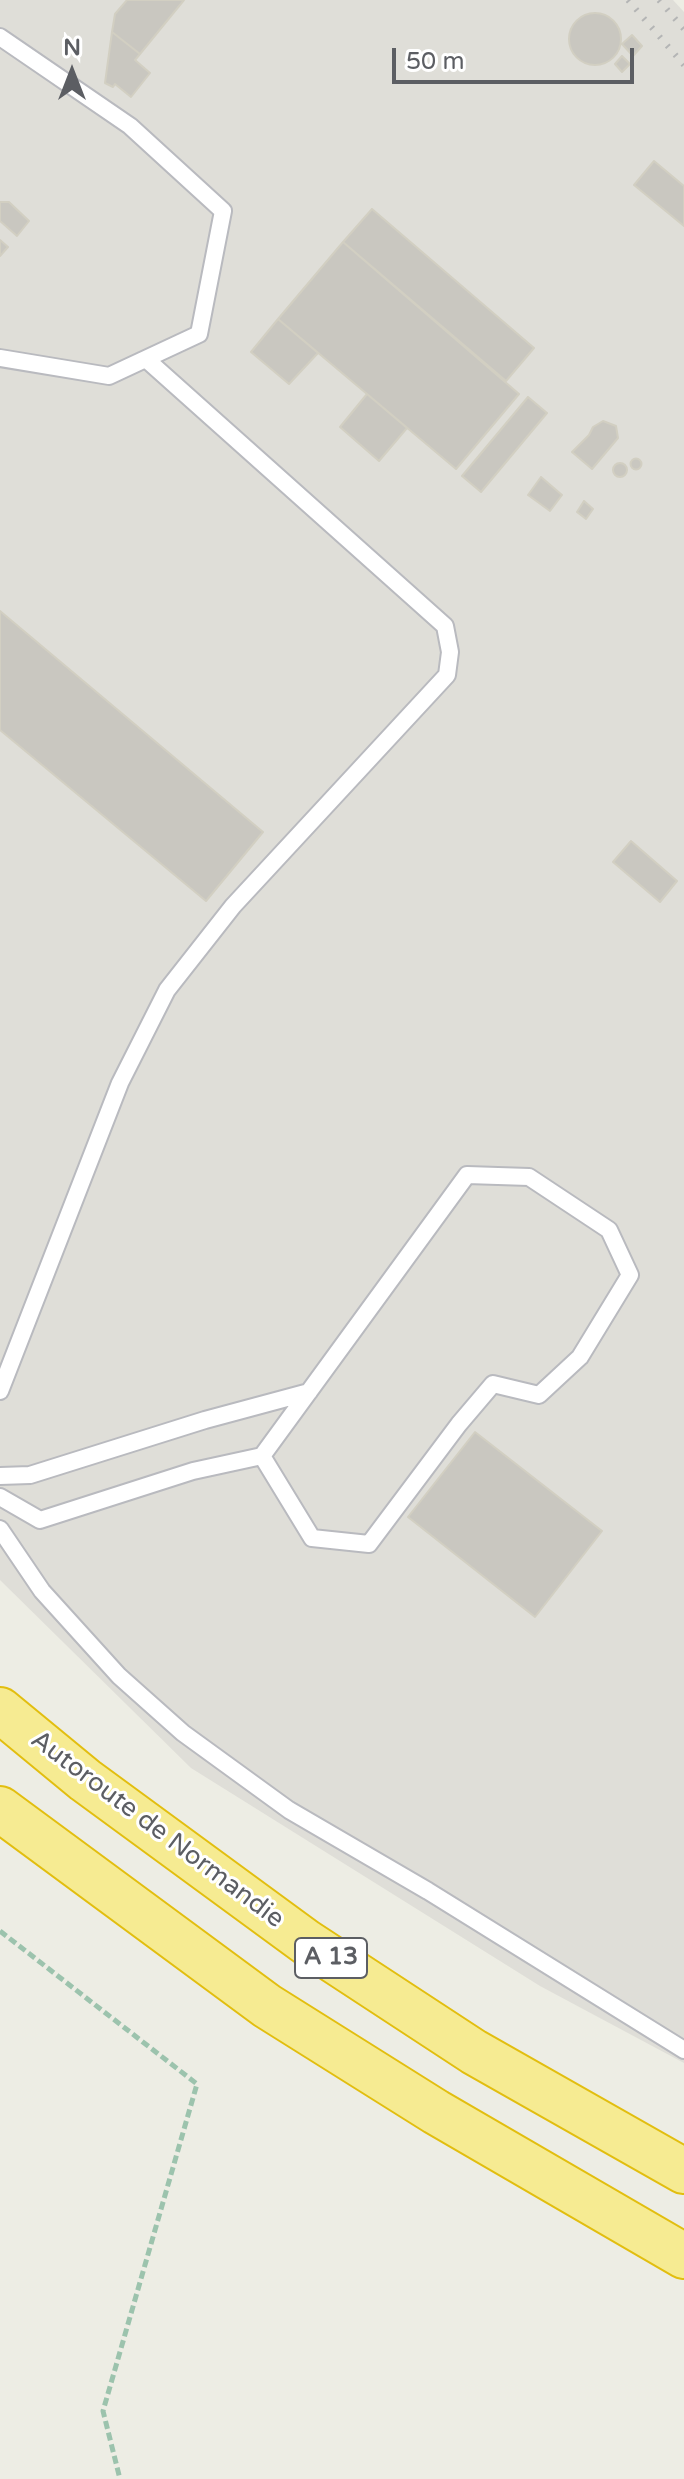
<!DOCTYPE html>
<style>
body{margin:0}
#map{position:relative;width:684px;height:2479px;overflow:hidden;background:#edede4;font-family:"Varela Round",sans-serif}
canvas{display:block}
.north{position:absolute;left:32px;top:32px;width:80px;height:80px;-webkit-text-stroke:6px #fff;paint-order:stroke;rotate:0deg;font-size:22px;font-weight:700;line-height:32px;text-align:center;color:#5c5e63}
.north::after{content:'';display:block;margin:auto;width:28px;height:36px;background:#5c5e63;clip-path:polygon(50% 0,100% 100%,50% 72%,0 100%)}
.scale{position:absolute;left:392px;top:48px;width:242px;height:36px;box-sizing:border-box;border:4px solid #5c5e63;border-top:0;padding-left:10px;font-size:24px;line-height:28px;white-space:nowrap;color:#5c5e63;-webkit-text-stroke:6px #fff;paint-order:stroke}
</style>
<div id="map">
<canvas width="684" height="2479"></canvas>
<div class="north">N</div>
<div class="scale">50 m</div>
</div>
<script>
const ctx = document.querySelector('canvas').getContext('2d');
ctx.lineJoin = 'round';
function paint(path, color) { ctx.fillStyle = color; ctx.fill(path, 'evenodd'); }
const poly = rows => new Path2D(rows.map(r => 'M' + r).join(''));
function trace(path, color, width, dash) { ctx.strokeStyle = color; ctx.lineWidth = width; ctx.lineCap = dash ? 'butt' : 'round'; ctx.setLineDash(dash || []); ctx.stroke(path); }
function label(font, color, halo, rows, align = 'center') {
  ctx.font = font + ' "Varela Round",sans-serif'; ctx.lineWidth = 6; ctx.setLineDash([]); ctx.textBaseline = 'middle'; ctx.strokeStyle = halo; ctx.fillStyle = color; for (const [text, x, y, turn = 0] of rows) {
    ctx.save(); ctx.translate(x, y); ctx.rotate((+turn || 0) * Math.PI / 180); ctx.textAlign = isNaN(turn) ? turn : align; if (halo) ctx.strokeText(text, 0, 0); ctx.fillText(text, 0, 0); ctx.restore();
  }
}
paint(poly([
 [0,0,673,0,684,12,684,2063,540,1986,191,1768,0,1580]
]), '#dfded8');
const building = poly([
 [127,0,184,0,140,54,112,32,115,14,127,0],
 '569 39a26 26 0 1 1 52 0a26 26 0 1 1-52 0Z',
 [112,32,140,54,135,60,150,73,131,97,115,84,113,87,105,83,112,32],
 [632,35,642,46,633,56,622,44,632,35],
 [622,56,630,64,622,72,615,64,622,56],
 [654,161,684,186,684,226,634,185,654,161],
 [0,202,9,202,29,221,17,236,0,221,0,202],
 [372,209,534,348,506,381,343,242,372,209],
 [0,240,8,247,0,256,0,240],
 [343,242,519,394,456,469,278,319,343,242],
 [278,319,318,353,289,384,251,352,278,319],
 [367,394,407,428,379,461,340,427,367,394],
 [528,397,547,413,481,492,462,476,528,397],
 [603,421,616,426,618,438,592,469,572,452,589,435,593,427,603,421],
 '630.5 464a5.5 5.5 0 1 1 11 0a5.5 5.5 0 1 1-11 0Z',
 '613 470a7 7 0 1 1 14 0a7 7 0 1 1-14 0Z',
 [541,477,562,495,550,511,528,495,541,477],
 [584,501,593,509,586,519,577,512,584,501],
 [0,611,263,832,206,901,0,730,0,611],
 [631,841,677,881,660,902,613,862,631,841],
 [475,1432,602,1531,535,1617,408,1517,475,1432]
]);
paint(building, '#c9c7c0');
trace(building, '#d2cfc2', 2);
const service = poly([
 [0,37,130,126,223,211,199,334,109,376,0,358],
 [0,1391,120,1083,167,990,233,906,447,675,450,652,445,626,146,359],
 [0,1476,30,1475,205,1420,309,1392],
 [0,1497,40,1520,193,1471,262,1456,467,1175,529,1177,609,1230,630,1275,580,1357,539,1395,493,1384,459,1424,369,1544,312,1538,262,1456],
 [0,1529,42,1591,119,1676,183,1733,289,1810,428,1891,684,2050]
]);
const motorway = poly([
 [0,1710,85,1780,306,1942,474,2052,684,2171],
 [0,1809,267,2006,436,2112,684,2256]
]);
trace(service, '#b9babf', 20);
trace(motorway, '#e2be0f', 48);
trace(poly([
 [0,1931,197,2084,103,2411,120,2479]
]), '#9cc3ad', 5, [8, 4]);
trace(service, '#fff', 16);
trace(motorway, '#f6eb92', 44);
trace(poly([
 [628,0,684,65],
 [659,0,684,29]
]), '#b4b5b5', 6, [2, 10]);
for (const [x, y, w] of [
 [331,1958,72]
]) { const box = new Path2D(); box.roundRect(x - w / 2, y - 20, w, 40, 6); ctx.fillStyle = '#fff'; ctx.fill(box); trace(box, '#5c5e63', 2); }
label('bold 24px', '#5c5e63', null, [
 ["A 13",331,1958]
]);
label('26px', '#5c5e63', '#fff', [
 ["Autoroute de Normandie",157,1830,37]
]);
</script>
